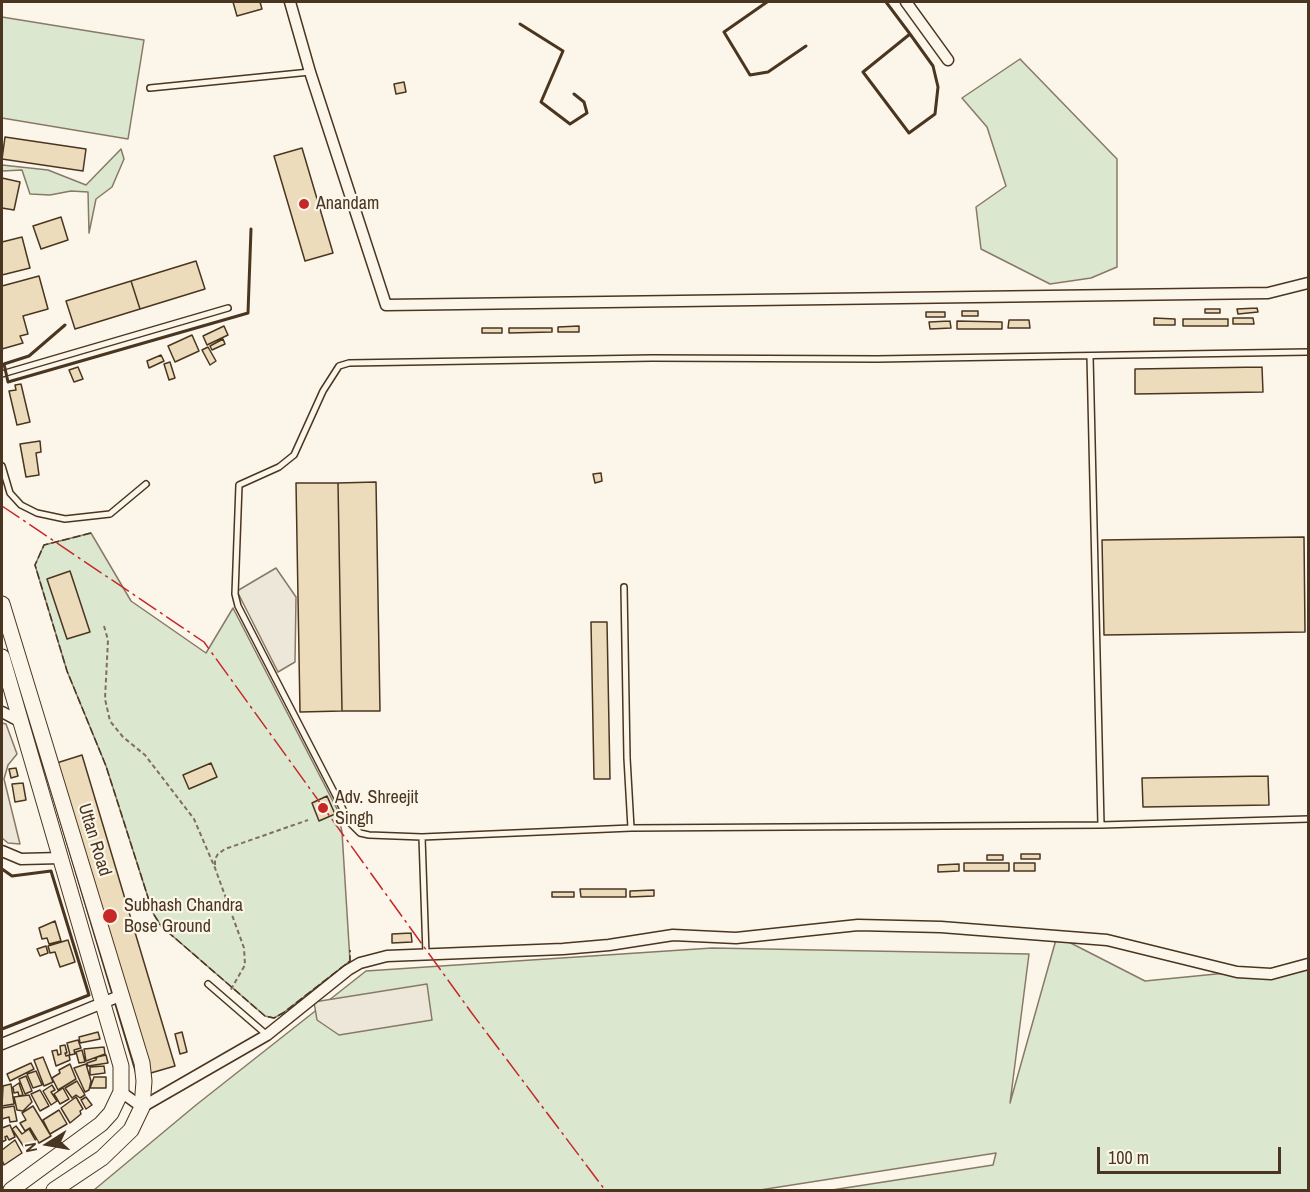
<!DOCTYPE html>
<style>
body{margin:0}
#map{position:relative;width:1310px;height:1192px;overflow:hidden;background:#fbf6e9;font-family:"Archivo Narrow",sans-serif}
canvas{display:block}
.frame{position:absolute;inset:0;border:3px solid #4a3520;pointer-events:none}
.north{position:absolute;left:18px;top:1114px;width:60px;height:60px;-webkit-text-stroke:4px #fbf6e9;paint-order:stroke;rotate:259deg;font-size:16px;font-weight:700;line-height:24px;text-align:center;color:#4a3520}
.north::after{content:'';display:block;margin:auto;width:21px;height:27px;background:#4a3520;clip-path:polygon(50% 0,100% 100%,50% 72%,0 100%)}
.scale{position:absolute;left:1097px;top:1147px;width:184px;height:27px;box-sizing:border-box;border:3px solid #4a3520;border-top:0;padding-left:8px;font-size:18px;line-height:21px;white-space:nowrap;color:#4a3520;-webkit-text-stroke:4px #fbf6e9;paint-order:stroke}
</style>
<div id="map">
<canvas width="1310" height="1192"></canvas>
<div class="frame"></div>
<div class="north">N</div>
<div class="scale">100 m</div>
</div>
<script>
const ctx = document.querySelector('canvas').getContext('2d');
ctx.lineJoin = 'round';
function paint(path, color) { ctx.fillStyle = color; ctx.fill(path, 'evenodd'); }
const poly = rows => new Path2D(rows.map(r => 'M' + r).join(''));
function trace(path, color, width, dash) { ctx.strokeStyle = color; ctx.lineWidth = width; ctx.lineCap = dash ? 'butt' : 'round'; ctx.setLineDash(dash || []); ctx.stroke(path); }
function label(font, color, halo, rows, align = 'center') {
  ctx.font = font + ' "Archivo Narrow",sans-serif'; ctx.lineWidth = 4.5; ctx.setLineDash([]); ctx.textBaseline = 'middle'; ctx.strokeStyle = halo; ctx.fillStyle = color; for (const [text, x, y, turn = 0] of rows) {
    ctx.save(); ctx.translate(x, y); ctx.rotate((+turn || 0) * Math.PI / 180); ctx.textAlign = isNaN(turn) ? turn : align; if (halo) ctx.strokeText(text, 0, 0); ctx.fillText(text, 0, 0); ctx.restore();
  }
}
const green = poly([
 [2,17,144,40,128,139,2,118,2,17],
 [1020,59,1117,159,1117,267,1091,278,1050,284,981,249,976,207,1006,186,987,127,962,98,1020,59],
 [121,149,124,159,112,187,96,199,89,233,88,192,71,191,50,195,30,194,22,170,2,171,2,165,48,170,86,185,121,149],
 [91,533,131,601,206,653,233,608,337,809,342,832,350,961,283,1013,274,1018,265,1016,161,926,153,913,106,766,67,671,35,565,44,545,91,533],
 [1057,936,1145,981,1308,965,1308,1190,832,1190,993,1165,996,1153,760,1190,94,1190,196,1105,366,971,712,948,1029,954,1010,1103,1057,936]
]);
paint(green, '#dce7d0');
trace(green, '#887966', 1.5);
const parking = poly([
 [276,568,296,597,295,662,278,672,237,591,276,568],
 [2,723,6,724,17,754,8,765,4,779,20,844,8,843,2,838,2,723],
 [427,984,432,1020,339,1035,317,1020,314,1002,427,984]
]);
paint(parking, '#ede7d9');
trace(parking, '#887966', 1.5);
const building = poly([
 [233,2,260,2,262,9,237,16,233,2],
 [404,82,406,92,396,94,394,84,404,82],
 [5,137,86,149,83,171,2,159,5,137],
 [302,148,333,253,305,261,274,156,302,148],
 [2,178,20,182,14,210,2,208,2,178],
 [61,217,68,240,41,249,33,226,61,217],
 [22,237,30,268,2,275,2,242,22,237],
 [196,261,205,289,140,309,131,281,196,261],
 [39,276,48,309,23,316,28,334,20,336,23,343,2,349,2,286,39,276],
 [131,281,140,309,75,329,66,301,131,281],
 [1257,308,1258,312,1238,314,1237,309,1257,308],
 [1205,309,1220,309,1220,313,1205,313,1205,309],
 [962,311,978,311,978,316,962,316,962,311],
 [926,312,945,312,945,317,926,317,926,312],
 [1154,318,1175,319,1175,325,1154,325,1154,318],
 [1233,318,1253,318,1254,324,1233,324,1233,318],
 [1183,319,1228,319,1228,326,1183,326,1183,319],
 [1009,320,1029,320,1030,328,1008,328,1009,320],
 [950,321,951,328,930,329,929,322,950,321],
 [957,321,1002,322,1002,329,957,329,957,321],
 [224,326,228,335,207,345,203,336,224,326],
 [579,326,579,332,558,332,558,327,579,326],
 [482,328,502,328,502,333,482,333,482,328],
 [509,328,552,328,552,332,509,333,509,328],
 [192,335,199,351,175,362,168,346,192,335],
 [223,339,225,344,212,350,210,346,223,339],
 [208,347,216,361,210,365,202,350,208,347],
 [161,355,164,361,149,368,147,361,161,355],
 [170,362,175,378,169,380,164,364,170,362],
 [78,367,83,379,74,382,69,370,78,367],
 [1262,367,1263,392,1135,394,1135,369,1262,367],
 [21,384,30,422,17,425,9,391,16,390,15,385,21,384],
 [40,441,41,452,36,453,39,475,26,477,20,444,40,441],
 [601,473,602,481,595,483,593,474,601,473],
 [376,482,380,711,342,711,338,483,376,482],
 [296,483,338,483,342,711,300,712,296,483],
 [1304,537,1305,632,1104,635,1102,540,1304,537],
 [70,571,90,632,67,639,47,579,70,571],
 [591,622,607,622,610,779,594,779,591,622],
 [82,755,175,1066,137,1077,44,767,82,755],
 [211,763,217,777,189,789,183,775,211,763],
 [16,768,18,776,11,778,9,769,16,768],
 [1268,776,1269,805,1143,807,1142,778,1268,776],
 [23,783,26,800,15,802,12,784,23,783],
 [327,796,335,814,319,821,312,803,327,796],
 [1021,854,1040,854,1040,859,1021,859,1021,854],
 [987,855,1003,855,1003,860,987,860,987,855],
 [964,863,1009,863,1009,871,964,871,964,863],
 [1014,863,1035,863,1035,871,1014,871,1014,863],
 [959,864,959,871,938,872,938,865,959,864],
 [580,889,626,889,626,897,581,897,580,889],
 [654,890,654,896,630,897,630,891,654,890],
 [552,892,574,892,574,897,552,897,552,892],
 [55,921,61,941,49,944,47,938,42,939,39,928,55,921],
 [411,933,412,942,392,943,392,934,411,933],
 [68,940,75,962,60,967,55,952,50,953,48,946,68,940],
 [46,946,48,953,40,956,37,949,46,946],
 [98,1032,100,1039,80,1043,79,1037,98,1032],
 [182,1032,187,1052,180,1054,175,1034,182,1032],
 [78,1040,81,1048,74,1050,75,1054,70,1055,67,1043,78,1040],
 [65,1045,67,1053,65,1053,66,1056,69,1055,70,1060,56,1066,52,1051,57,1050,58,1055,61,1054,60,1046,65,1045],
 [104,1047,105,1054,86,1061,84,1049,104,1047],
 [82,1050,85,1062,79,1063,76,1052,82,1050],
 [106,1055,108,1063,88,1066,87,1063,96,1060,97,1057,106,1055],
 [43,1057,53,1082,44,1086,34,1060,43,1057],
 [31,1063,34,1069,10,1081,7,1074,31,1063],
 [70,1064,76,1079,58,1090,52,1078,60,1073,59,1070,70,1064],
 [86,1064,91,1081,89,1090,85,1092,74,1068,86,1064],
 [104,1066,105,1073,90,1075,90,1067,104,1066],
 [36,1071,42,1085,33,1088,27,1074,36,1071],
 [26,1076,32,1091,25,1094,19,1079,26,1076],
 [94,1077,106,1077,106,1088,90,1088,94,1077],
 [77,1081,85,1095,80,1098,76,1095,72,1098,65,1088,77,1081],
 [19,1083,23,1095,19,1096,18,1092,14,1093,13,1087,19,1083],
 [11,1084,14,1104,2,1106,3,1086,11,1084],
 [52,1085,55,1090,51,1092,57,1101,51,1105,43,1091,52,1085],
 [63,1088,69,1099,60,1104,54,1094,63,1088],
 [40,1090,49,1106,40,1111,31,1094,40,1090],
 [29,1095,32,1102,23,1111,17,1110,14,1097,29,1095],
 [76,1097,83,1109,80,1111,81,1114,70,1123,61,1108,76,1097],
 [86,1097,92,1105,86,1109,81,1100,86,1097],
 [14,1106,17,1121,10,1122,9,1117,2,1119,2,1108,14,1106],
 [33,1106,51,1136,39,1143,30,1128,25,1131,20,1123,26,1120,22,1113,33,1106],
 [59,1110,67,1124,50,1134,43,1120,59,1110],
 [10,1125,15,1137,9,1140,7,1136,5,1137,6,1140,2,1142,2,1128,10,1125],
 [16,1126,22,1134,29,1129,37,1143,26,1150,12,1129,16,1126],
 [15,1140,22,1153,4,1165,2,1160,2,1150,15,1140]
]);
paint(building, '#ecdcbc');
trace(building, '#4a3520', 1.5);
const lane = poly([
 [150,88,310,72],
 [1308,352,877,359,652,358,349,363,339,366,323,391,294,455,279,467,239,485,235,594,238,606,350,823,360,833,369,835,422,837,631,828,1101,825,1308,819],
 [1090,356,1101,825],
 [2,374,228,308],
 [2,466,10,493,21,505,37,513,65,519,110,514,146,484],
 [624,587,627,758,631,828],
 [422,837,426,954],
 [208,984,267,1035]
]);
const street = poly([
 [290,2,310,72,386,305,1268,293,1308,283],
 [906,2,948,60],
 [2,712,21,722],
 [2,851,21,859,61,858],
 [2,1044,122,995],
 [121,1092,142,1107,267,1035,348,970,360,963,387,956,563,949,609,945,673,935,736,938,858,925,941,927,1107,940,1237,972,1271,974,1308,964]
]);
const secondary = poly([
 [2,604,142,1063,144,1081,142,1107,131,1130,102,1158,54,1190],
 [2,657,121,1066,121,1092,111,1113,101,1124,11,1190]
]);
trace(lane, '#4a3520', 8);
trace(street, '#4a3520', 13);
trace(secondary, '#4a3520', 17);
trace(poly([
 [104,626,108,640,105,699,110,721,123,737,145,755,194,819,215,868,244,948,245,965,230,991],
 [215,865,215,859,218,854,225,849,308,820]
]), '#7f6f5c', 2, [4.5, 3]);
trace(lane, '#fbf6e9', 5);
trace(street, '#fbf6e9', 10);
trace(secondary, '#fbf6e9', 15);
trace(poly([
 [91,533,44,545,35,565,67,671,106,766,153,913,161,926,265,1016,274,1018,283,1013,350,961,350,950]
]), '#4a3520', 1.5, [8, 3]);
trace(poly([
 [767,2,724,32,750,75,768,72,806,46],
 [886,2,910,34,933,66,938,87,935,114,909,133,863,72,910,34],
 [520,24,563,51,541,102,570,124,587,113,584,102,574,94],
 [65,325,29,356,4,364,8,382,248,313,251,229],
 [2,869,12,876,51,871,89,995,2,1029]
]), '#4a3520', 3);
trace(poly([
 [2,506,204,642,471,1012,605,1190]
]), '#c62828', 1.5, [21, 4.5, 3, 4.5]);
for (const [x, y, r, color] of [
 [304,204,6,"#c62828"],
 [323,808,6,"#c62828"],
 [110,916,8,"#c62828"]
]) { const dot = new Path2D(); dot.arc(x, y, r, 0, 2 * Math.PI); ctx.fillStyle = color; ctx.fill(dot); trace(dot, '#fbf6e9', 2); }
label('18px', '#4a3520', '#fbf6e9', [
 ["Anandam",316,204],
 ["Adv. Shreejit",335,798],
 ["Singh",335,819],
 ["Subhash Chandra",124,906],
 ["Bose Ground",124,927]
], 'left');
label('18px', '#4a3520', '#fbf6e9', [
 ["Uttan Road",94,840,73]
]);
</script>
